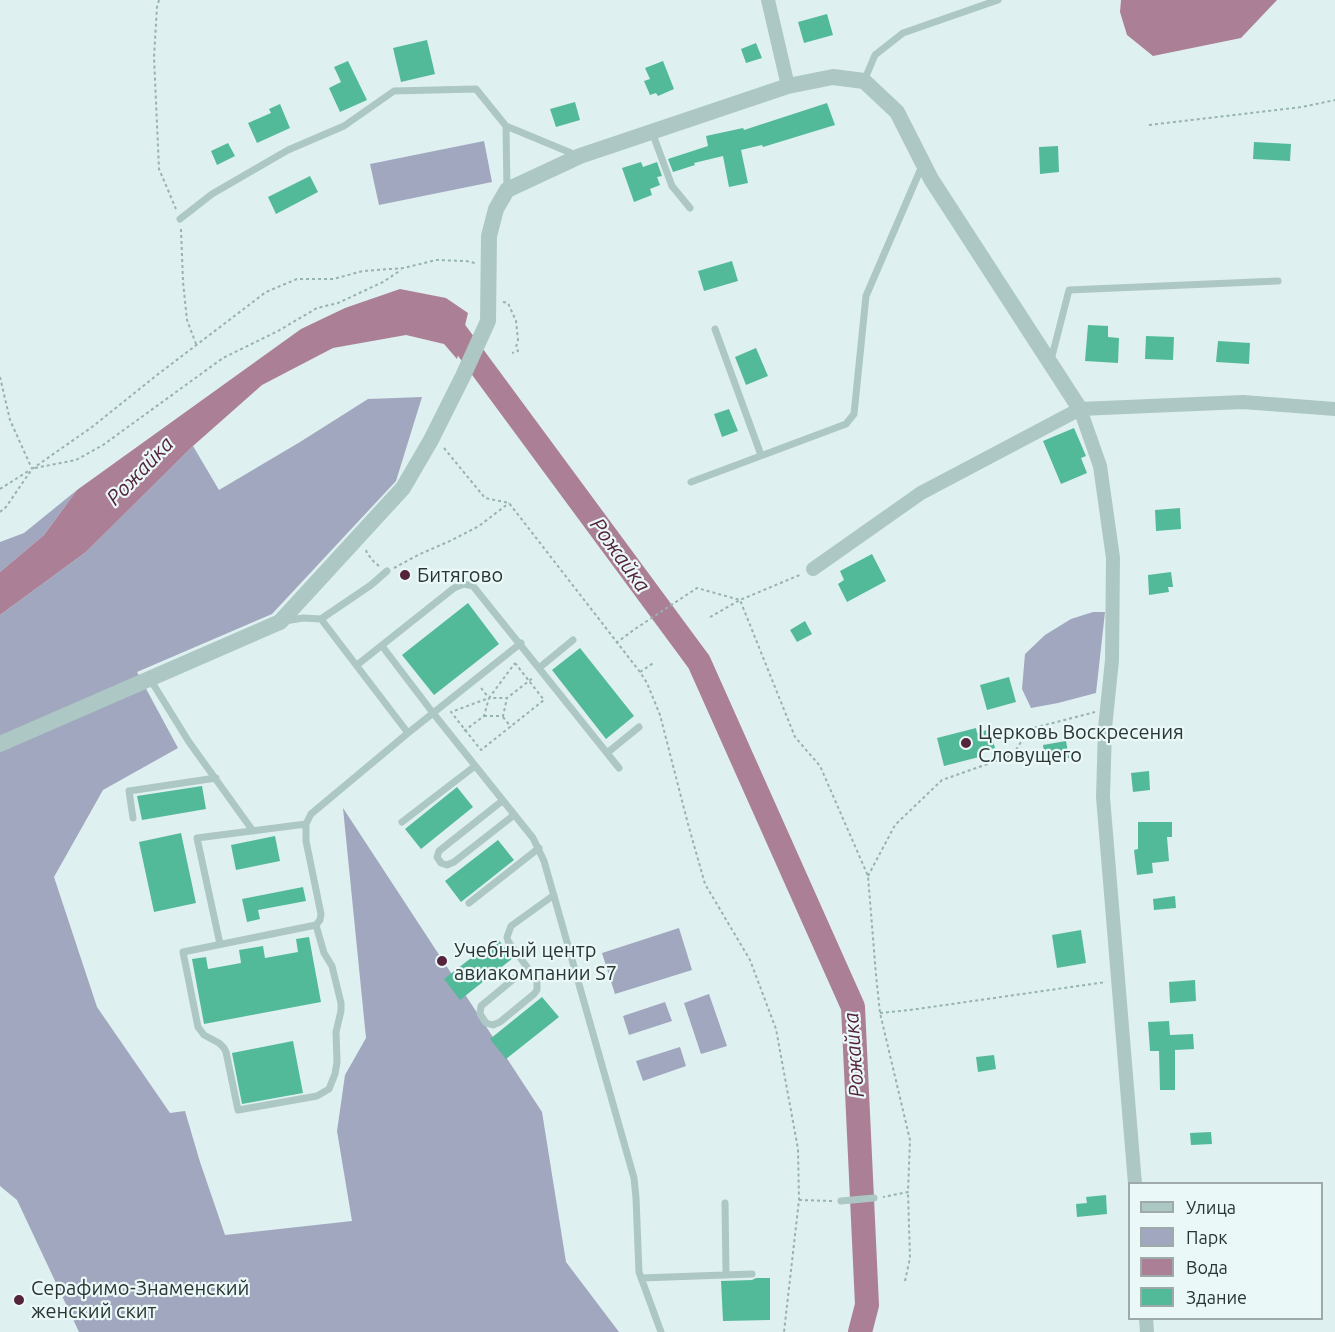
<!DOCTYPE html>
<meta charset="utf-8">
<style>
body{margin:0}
#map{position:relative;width:1335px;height:1332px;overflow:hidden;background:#dff0f0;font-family:Ubuntu,sans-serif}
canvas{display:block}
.legend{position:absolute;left:1128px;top:1182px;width:195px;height:138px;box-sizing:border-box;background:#ebf8f8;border:2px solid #9eaaa9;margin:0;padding:8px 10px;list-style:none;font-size:18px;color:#2a3633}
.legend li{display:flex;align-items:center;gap:12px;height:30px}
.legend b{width:30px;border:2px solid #9eaaa9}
</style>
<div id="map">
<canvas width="1335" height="1332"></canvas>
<ul class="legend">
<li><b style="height:8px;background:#acc7c4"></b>Улица</li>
<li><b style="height:16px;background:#a0a7be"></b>Парк</li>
<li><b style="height:16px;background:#ab8097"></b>Вода</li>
<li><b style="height:16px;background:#53ba99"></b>Здание</li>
</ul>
</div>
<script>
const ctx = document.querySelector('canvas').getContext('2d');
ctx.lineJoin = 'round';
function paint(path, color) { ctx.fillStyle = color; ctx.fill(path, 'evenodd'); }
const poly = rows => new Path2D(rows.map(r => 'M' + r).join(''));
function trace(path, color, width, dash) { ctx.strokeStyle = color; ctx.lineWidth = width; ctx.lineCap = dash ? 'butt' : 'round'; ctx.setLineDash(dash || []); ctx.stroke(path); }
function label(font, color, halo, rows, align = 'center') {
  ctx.font = font + ' Ubuntu,sans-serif'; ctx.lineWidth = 4.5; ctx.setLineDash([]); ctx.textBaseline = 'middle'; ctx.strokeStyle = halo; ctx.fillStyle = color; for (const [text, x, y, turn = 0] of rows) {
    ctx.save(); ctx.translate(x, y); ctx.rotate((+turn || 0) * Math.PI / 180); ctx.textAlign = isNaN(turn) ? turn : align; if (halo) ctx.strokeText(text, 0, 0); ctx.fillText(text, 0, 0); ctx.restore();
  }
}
paint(poly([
 [484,141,492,182,379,205,370,164],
 [422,397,396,481,272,614,137,672,178,748,103,790,54,877,97,1007,170,1113,185,1111,200,1162,225,1235,352,1221,337,1131,345,1075,366,1038,343,808,542,1112,566,1262,619,1332,79,1332,17,1200,0,1186,0,615,86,552,193,446,219,490,300,442,368,399],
 [77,490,44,535,0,572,0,542,24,533],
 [1093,612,1105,612,1096,693,1058,703,1031,708,1022,689,1025,654,1045,635,1071,619],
 [679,928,692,970,615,994,602,953],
 [709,994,727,1046,701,1054,684,1003],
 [665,1002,672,1021,629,1035,623,1016],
 [680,1047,686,1066,643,1081,636,1061]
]), '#a0a7be');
paint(poly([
 [1121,0,1277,0,1241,38,1153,56,1127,35,1120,12],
 [400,289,446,298,468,313,457,359,444,344,406,335,333,348,262,385,193,446,86,552,0,615,0,572,44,535,77,490,301,329,345,308]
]), '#ab8097');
trace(poly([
 [436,324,451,326,699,662,853,1007,867,1305,860,1332]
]), '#ab8097', 24);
paint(poly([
 [827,14,833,35,804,43,798,22],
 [427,40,435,74,401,82,393,48],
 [756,43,762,58,746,63,741,49],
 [348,61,367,100,340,112,329,88,341,82,334,67],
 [663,61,674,89,658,96,656,93,650,95,644,81,650,79,645,68],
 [575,102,580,120,556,127,550,109],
 [827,103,835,125,763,147,762,145,741,150,748,183,729,187,723,156,694,163,695,165,673,172,668,159,708,146,706,136,743,128,744,130],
 [280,104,290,128,257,143,248,123,271,113,269,109],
 [1254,142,1291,144,1290,161,1253,159],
 [228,143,235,156,217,165,211,151],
 [1058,146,1059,172,1040,174,1039,147],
 [641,162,643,167,657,162,662,176,657,177,660,185,650,189,652,195,634,202,622,168],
 [310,176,318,192,276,214,268,197],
 [732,261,738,281,704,291,698,271],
 [1088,325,1108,326,1108,337,1119,338,1118,363,1085,361],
 [1146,336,1174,337,1173,360,1145,359],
 [1218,341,1250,343,1249,364,1216,362],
 [756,348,768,376,746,385,735,357],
 [729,409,738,431,722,437,714,414],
 [1074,428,1086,456,1081,458,1087,473,1061,484,1043,441],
 [1180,508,1181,529,1156,531,1155,510],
 [872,554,886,581,847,602,838,584,844,580,840,571],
 [1171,572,1173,587,1168,587,1169,592,1149,595,1148,575],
 [468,603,499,644,434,695,402,655],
 [805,621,812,634,797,642,790,630],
 [580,648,634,716,606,739,552,670],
 [1009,677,1016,702,987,710,980,685],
 [976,728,977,733,990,729,995,748,982,752,983,756,944,766,937,738],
 [1066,741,1069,758,1045,762,1043,745],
 [1149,771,1150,790,1133,792,1131,773],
 [202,786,206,809,142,820,137,796],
 [457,787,473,807,421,849,405,829],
 [1138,822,1172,822,1172,837,1167,837,1169,861,1152,863,1153,873,1137,875,1134,850,1138,849],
 [181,833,196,903,154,912,139,842],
 [275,836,280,861,236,870,231,845],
 [498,840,514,860,461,902,445,881],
 [303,887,306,901,258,910,260,919,247,922,242,899],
 [1175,896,1176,908,1154,910,1153,899],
 [1081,930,1086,963,1057,968,1052,935],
 [309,937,321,1002,204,1024,192,959,206,957,208,969,241,963,239,950,263,946,265,958,298,952,296,939],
 [497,938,513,958,460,1000,444,979],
 [1195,980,1196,1001,1170,1003,1169,982],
 [542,997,559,1017,506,1059,490,1039],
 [1169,1021,1170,1035,1193,1034,1194,1049,1175,1050,1175,1090,1160,1090,1159,1051,1150,1051,1148,1022],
 [293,1041,303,1093,242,1104,232,1053],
 [994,1055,996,1069,978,1072,976,1057],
 [1211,1132,1212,1144,1191,1145,1190,1133],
 [1106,1195,1107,1214,1077,1217,1076,1204,1087,1203,1086,1197],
 [756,1278,770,1278,770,1320,723,1321,721,1281,752,1280]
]), '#53ba99');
trace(poly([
 [159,0,157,7,154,57,159,169,176,209],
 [1149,125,1302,107,1335,100],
 [181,229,183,282,187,320,196,344],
 [503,302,508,303,516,321,518,340,516,347,518,351,512,353],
 [0,377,10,420,32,469],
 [444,448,485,498,509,503,640,672,647,683,660,715,688,824,705,884,750,960,776,1029,798,1149,799,1200,784,1332],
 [35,468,76,460,103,445,223,358,278,331,317,308,338,303,383,282,401,270],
 [0,489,30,470],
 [0,512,6,507,32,469,92,427,157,375,266,292,297,279,333,279,363,271,404,268,436,260,466,261,475,263],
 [366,550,367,553,374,562,379,566],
 [394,568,418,555,452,540,479,526,509,503],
 [710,617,740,600,795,737,820,766,868,876,876,975,880,1013,910,1140,908,1192,883,1197],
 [616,643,635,629,697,588,740,600,802,574],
 [515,663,544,700,481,750,451,712,489,698,515,663],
 [640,672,655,662],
 [481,688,489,698],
 [484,716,503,716,507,698],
 [503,717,511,727],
 [464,731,484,716,489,698,507,698,534,677],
 [868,876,895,825,942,780,1013,755,1029,729,1095,712],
 [880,1013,910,1010,1106,982],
 [799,1200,832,1201],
 [905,1281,910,1258,908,1192]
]), '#96b3af', 2, [3, 3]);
trace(poly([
 [864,81,875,55,903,33,998,0],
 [506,126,576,155],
 [652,132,672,186,690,208],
 [180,219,212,194,288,150,344,126,394,91,476,89,506,126,507,190],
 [715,329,761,455],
 [1051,360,1069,290,1278,281],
 [691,482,846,424,854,414,866,296,922,166],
 [285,621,303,618,321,619,371,585,387,571],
 [382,646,433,713,533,838,544,861,634,1178,636,1198,639,1272,661,1332],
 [357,665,454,588,464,584,473,586,619,768],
 [539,668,573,640],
 [150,679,189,742,253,831],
 [408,733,521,643],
 [607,753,639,727],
 [502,801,439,851,437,857,441,863,447,865,454,862,514,815],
 [133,818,129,791,216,778],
 [402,822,475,766],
 [469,903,539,848],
 [316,925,324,953,332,966,341,1003,341,1011,336,1032,337,1062,335,1074,329,1089,317,1096,238,1110,226,1052,224,1048,219,1043,204,1035,198,1027,183,952,316,925,320,920,321,914,306,841,306,824,311,814,408,733,321,619],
 [220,944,197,838,306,824],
 [527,968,481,1006,480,1014,486,1023,493,1025,500,1022,534,994,537,990,537,982,535,978,508,941,507,937,511,926,554,895],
 [841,1201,874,1198],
 [725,1203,726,1275],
 [641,1278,752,1274]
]), '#acc7c4', 7);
trace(poly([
 [768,0,788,86],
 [1080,409,1100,466,1113,558,1112,660,1105,728,1103,797,1135,1184],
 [813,569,921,493,1080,409,1243,402,1335,409],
 [1146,1318,1147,1332]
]), '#acc7c4', 14);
trace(poly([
 [0,744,280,622,403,488,431,440,463,376,488,321,489,236,496,209,507,190,580,156,788,86,833,77,864,81,897,112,931,179,1080,409]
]), '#acc7c4', 16);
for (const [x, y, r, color] of [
 [405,575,6,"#54233c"],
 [966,743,6,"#54233c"],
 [442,961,6,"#54233c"],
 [19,1300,6,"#54233c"]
]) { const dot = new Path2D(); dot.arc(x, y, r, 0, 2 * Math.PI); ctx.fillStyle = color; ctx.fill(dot); trace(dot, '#ebf8f8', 2); }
label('20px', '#2a3633', '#ebf8f8', [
 ["Битягово",417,575],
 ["Церковь Воскресения",978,732],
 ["Словущего",978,755],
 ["Учебный центр",454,950],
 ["авиакомпании S7",454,973],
 ["Серафимо-Знаменский",31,1288],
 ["женский скит",31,1311]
], 'left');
label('italic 21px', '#54233c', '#ebf8f8', [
 ["Рожайка",140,471,-46],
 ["Рожайка",620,555,54],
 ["Рожайка",854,1055,-94]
]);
</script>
